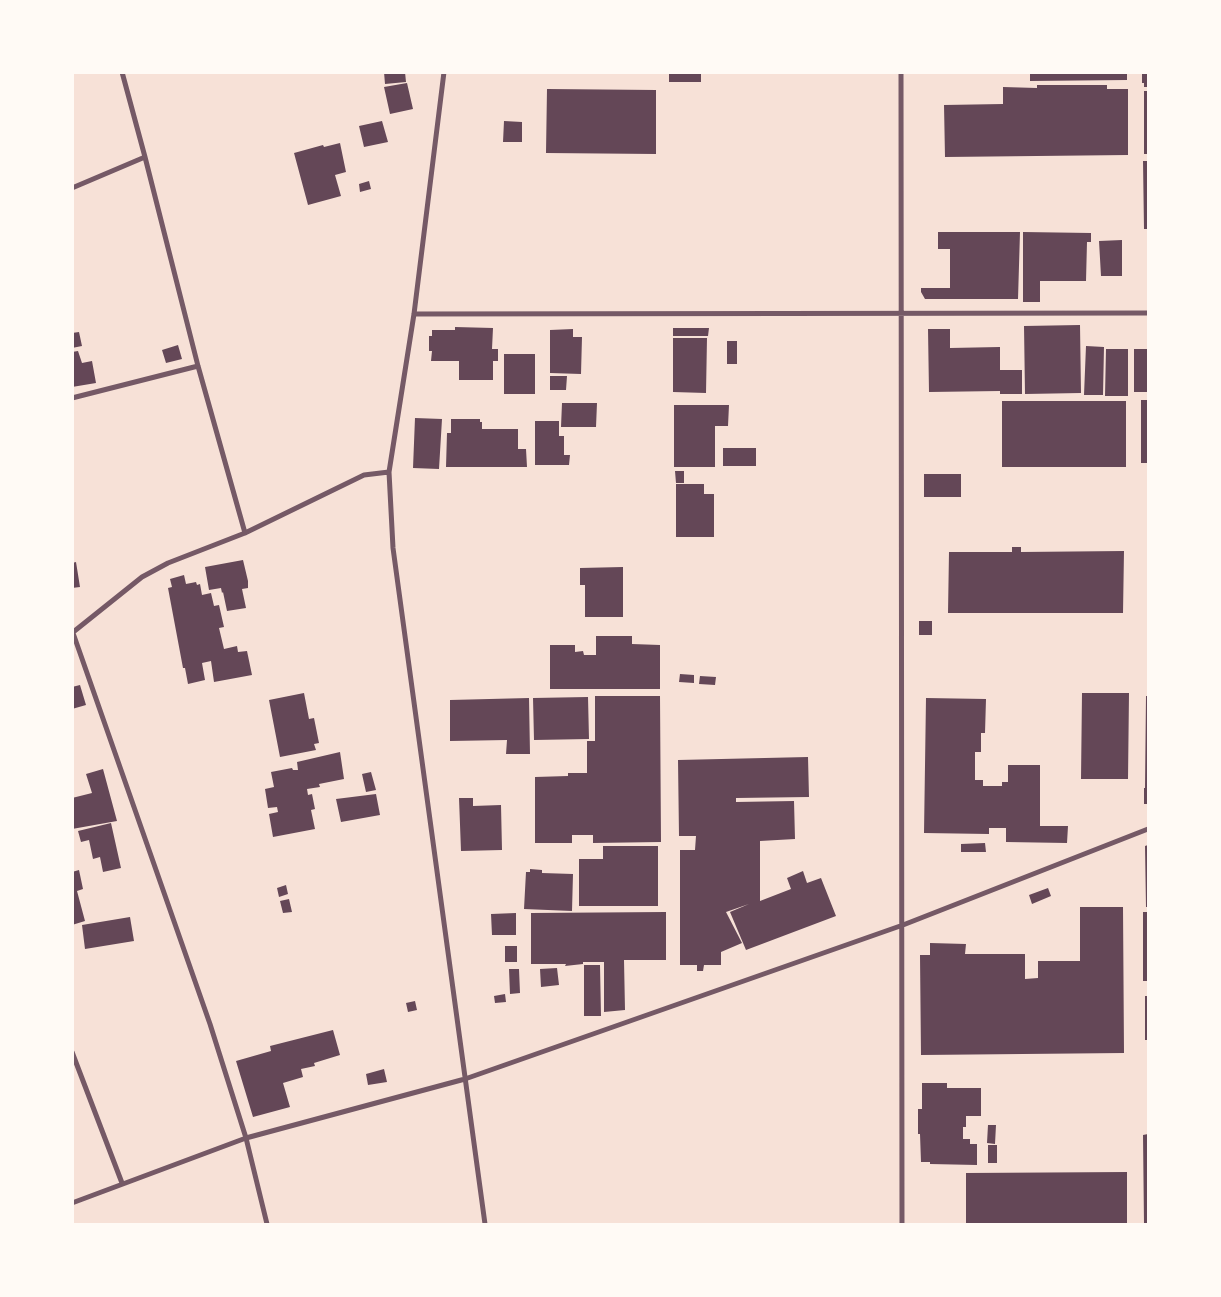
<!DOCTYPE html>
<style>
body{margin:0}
#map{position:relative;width:1221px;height:1297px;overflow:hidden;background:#f7e1d7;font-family:Figtree,sans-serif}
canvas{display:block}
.frame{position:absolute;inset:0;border:74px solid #fffaf5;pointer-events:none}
</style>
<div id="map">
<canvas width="1221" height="1297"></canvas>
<div class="frame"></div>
</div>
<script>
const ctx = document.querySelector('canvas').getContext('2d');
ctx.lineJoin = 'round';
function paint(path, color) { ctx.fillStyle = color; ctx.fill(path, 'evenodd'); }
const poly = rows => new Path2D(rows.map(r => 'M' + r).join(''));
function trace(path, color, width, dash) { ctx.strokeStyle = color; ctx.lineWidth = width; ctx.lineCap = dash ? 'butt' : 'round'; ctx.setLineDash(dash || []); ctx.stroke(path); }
paint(poly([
 [384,72,405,72,406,82,385,84],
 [669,72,701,72,701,82,669,82],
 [1030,72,1127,72,1127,80,1030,81],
 [1142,74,1148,74,1148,87,1144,87,1144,83,1142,83],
 [407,83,413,109,390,114,384,87],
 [1037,85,1107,85,1107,89,1128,89,1128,155,945,157,944,105,1003,104,1003,87,1037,88],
 [547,89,656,90,656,154,546,153],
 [1144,91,1148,91,1148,154,1144,154],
 [382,121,388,142,364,147,359,126],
 [504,121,522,122,522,142,503,142],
 [340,143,346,172,335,175,341,196,308,205,294,153,323,145,324,147],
 [1143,161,1148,161,1148,229,1144,229],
 [369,181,371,189,360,192,359,184],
 [938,232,1020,232,1018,299,925,299,921,292,921,288,950,288,950,249,938,249],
 [1023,232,1091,233,1091,242,1087,242,1086,281,1040,281,1040,302,1023,302],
 [1122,240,1122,276,1101,276,1099,241],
 [1080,325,1081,393,1025,394,1024,326],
 [455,327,493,328,492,349,498,349,498,361,493,361,493,380,459,380,459,361,431,361,432,351,429,351,429,336,432,336,432,330,455,330],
 [673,328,709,328,708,336,673,336],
 [573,329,573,337,582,337,581,374,550,373,550,330],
 [928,329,950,329,950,348,1000,347,1000,370,1022,370,1022,394,1000,394,1000,391,929,392],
 [79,332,82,346,72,348,72,333],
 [673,338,707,338,706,393,673,392],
 [727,341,737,341,737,364,727,364],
 [178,345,182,359,166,363,162,350],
 [1086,346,1104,347,1103,395,1084,395],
 [1106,349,1128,349,1128,396,1105,396],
 [1134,349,1148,349,1148,392,1134,392],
 [78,351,82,363,92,361,96,383,72,387,72,352],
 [504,354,535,354,535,394,504,394],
 [550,376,567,376,566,390,550,390],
 [1141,400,1148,400,1148,463,1141,463],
 [1002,401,1126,401,1126,467,1002,467],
 [562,403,597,403,596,427,561,427],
 [674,405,729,405,728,426,715,426,715,467,674,467],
 [415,418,442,419,439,469,413,468],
 [451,419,480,419,480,422,482,422,482,429,518,429,518,449,526,449,527,467,446,467,447,433,451,433],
 [535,421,559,421,559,436,564,436,564,455,570,455,569,465,535,465],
 [723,448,756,448,756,466,723,466],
 [675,471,684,471,684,483,676,483],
 [924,474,961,474,961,497,924,497],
 [676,484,704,484,704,494,714,494,714,537,676,537],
 [1012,547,1021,547,1021,552,1124,551,1123,613,948,613,949,552,1012,552],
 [243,560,248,581,248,588,242,589,246,608,227,611,223,592,222,593,221,588,209,590,205,567],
 [76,562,80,587,72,588,72,563],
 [623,567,623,617,585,617,585,585,580,585,580,568],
 [184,575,186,584,196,582,197,585,200,584,202,595,211,593,214,606,219,605,224,627,219,628,224,649,237,646,238,652,247,651,252,675,214,682,211,661,202,663,205,680,188,684,185,668,183,668,168,588,172,587,170,579],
 [919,621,932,621,932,635,919,635],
 [596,636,632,636,632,644,660,645,660,689,550,689,550,645,575,645,575,652,583,651,584,655,596,655],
 [680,674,694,675,694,683,679,682],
 [700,676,716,677,715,685,699,684],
 [80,685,86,705,72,709,72,687],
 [304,693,309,719,314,718,319,743,314,744,316,750,280,757,269,700],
 [1082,693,1129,693,1128,779,1081,779],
 [595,696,660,696,661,842,593,843,593,835,572,835,572,843,535,843,535,777,568,776,568,773,587,773,587,741,595,741],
 [1146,696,1148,696,1148,804,1144,804,1144,788,1145,788],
 [588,697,589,739,534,740,533,698],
 [529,698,530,754,506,754,507,740,450,741,450,700],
 [926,698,986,699,985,733,981,733,981,752,975,752,975,780,983,780,983,786,1002,786,1002,782,1008,782,1008,765,1040,765,1040,826,1068,826,1067,843,1006,842,1006,828,989,828,989,834,924,833],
 [340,752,344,779,319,784,320,787,307,789,308,795,312,794,315,809,311,810,315,829,273,837,269,814,278,812,277,807,268,808,265,789,274,787,271,772,292,768,293,770,298,770,297,762],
 [808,757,809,797,736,798,736,802,794,801,795,839,760,841,760,901,791,889,787,878,803,871,807,883,821,878,836,916,746,950,730,912,749,904,726,912,742,943,721,952,721,965,704,965,703,971,697,971,697,965,680,965,680,850,695,850,696,836,679,836,678,760],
 [103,769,117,821,72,829,72,798,92,793,86,774],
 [371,772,376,790,366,792,362,774],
 [376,794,380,815,341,822,336,799],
 [459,798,473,798,473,806,501,805,502,850,461,851],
 [111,823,121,868,103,872,100,857,93,859,89,840,81,842,78,831],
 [985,843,986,852,961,852,961,844],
 [1148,845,1148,907,1146,907,1145,846],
 [603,846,658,846,658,906,579,906,579,859,603,859],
 [530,869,542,870,542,873,573,874,572,911,524,909,526,872,530,872],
 [79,870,83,889,77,891,85,921,72,925,72,872],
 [286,885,288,894,279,897,277,888],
 [1048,888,1051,896,1032,904,1029,895],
 [289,899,292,912,283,913,280,901],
 [1080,907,1123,907,1124,1053,921,1055,920,955,930,955,930,943,966,944,965,954,1025,954,1025,979,1038,978,1038,961,1080,961],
 [666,912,666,960,624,960,625,1010,604,1012,604,962,583,962,583,964,565,966,566,964,531,964,531,913],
 [1143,912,1148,912,1148,981,1143,981],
 [516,913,516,935,492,935,491,914],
 [130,917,134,941,85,949,82,925],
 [505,946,517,946,517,962,505,962],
 [584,965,600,965,601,1016,584,1016],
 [557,968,559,985,541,987,540,969],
 [509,969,519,969,520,993,510,994],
 [505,994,506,1002,495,1003,494,996],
 [1145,996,1148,996,1148,1040,1145,1040],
 [415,1001,417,1010,408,1012,406,1003],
 [333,1030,340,1055,314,1063,315,1066,301,1069,303,1077,283,1083,290,1107,253,1117,236,1061,271,1051,270,1046],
 [384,1069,387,1082,368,1085,366,1074],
 [922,1083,947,1083,947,1088,981,1088,981,1116,966,1116,966,1127,963,1127,963,1139,970,1139,970,1144,977,1144,977,1165,930,1164,930,1162,921,1162,920,1134,918,1134,918,1109,922,1109],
 [988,1125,996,1125,995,1144,987,1143],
 [1148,1134,1148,1224,1144,1224,1143,1135],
 [988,1145,997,1145,997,1163,988,1163],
 [1127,1172,1127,1224,966,1224,966,1173]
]), '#644757');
trace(poly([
 [122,72,145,157,198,366,245,533],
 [444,72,414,314,389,472,393,548,485,1224],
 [901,72,902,1224],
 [72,188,145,157],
 [414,314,1148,313],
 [72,398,198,366],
 [72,633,142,577,168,563,245,533,364,475,389,472],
 [73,633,210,1024,246,1138,267,1224],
 [72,1052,122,1183],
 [72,1203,246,1138,465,1079,903,925,1148,829]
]), '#755966', 5);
</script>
